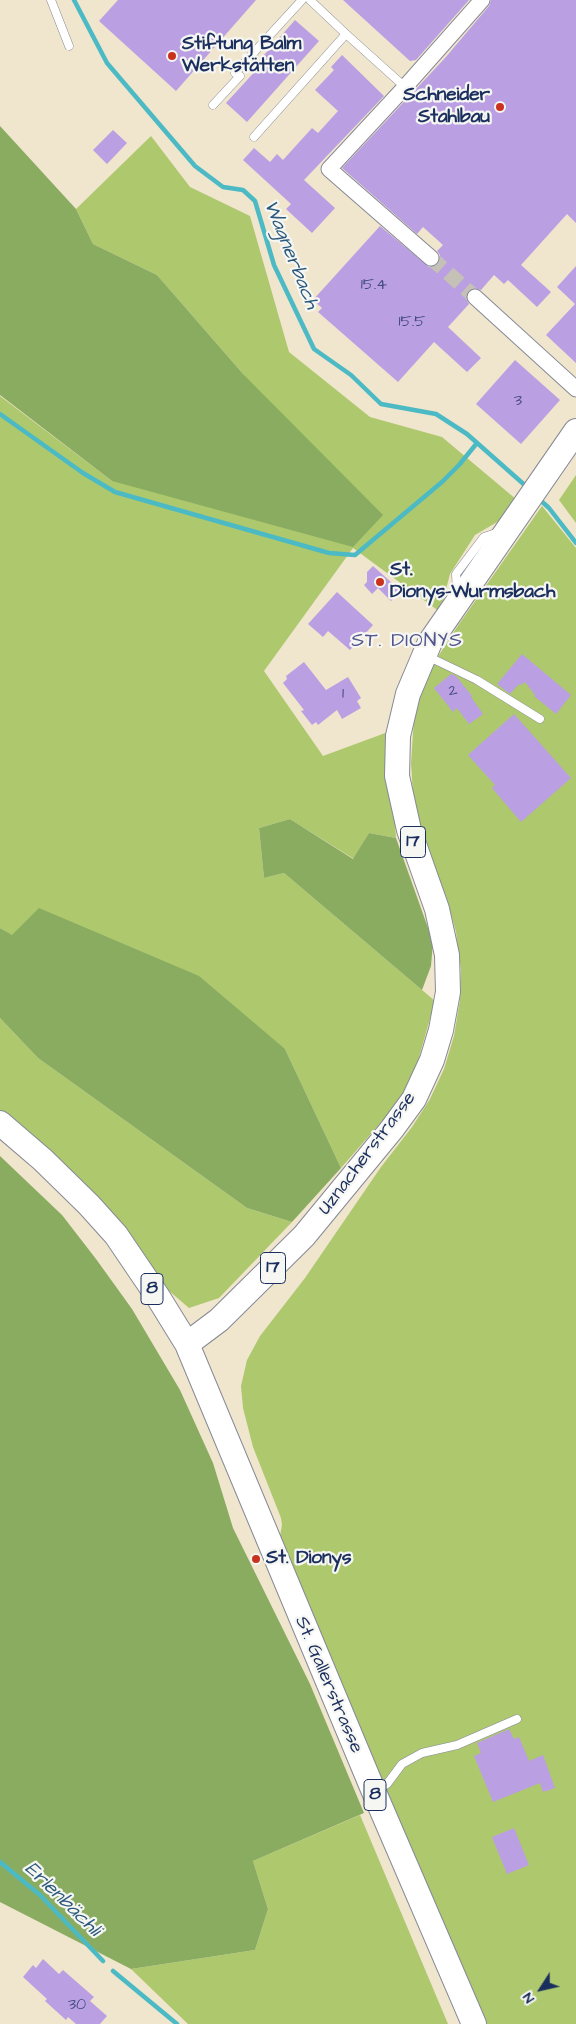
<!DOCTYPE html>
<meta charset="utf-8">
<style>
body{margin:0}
#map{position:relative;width:576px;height:2024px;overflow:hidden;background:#f0e5cd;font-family:"Architects Daughter",sans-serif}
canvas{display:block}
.north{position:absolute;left:516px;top:1964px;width:50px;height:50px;-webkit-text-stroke:4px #f6f6f2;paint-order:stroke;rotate:235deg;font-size:14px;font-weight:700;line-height:20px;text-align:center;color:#1b2f5e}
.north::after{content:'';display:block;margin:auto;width:18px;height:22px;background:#1b2f5e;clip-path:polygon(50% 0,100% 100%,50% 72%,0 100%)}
</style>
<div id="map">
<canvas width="576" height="2024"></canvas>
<div class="north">N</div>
</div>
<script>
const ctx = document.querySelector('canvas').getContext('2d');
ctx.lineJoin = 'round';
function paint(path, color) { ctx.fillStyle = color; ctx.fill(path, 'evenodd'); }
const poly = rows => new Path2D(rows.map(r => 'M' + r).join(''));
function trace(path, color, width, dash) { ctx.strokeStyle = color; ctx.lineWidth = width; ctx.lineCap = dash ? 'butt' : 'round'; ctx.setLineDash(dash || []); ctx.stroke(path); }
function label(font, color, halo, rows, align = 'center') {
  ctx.font = font + ' "Architects Daughter",sans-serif'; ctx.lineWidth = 4.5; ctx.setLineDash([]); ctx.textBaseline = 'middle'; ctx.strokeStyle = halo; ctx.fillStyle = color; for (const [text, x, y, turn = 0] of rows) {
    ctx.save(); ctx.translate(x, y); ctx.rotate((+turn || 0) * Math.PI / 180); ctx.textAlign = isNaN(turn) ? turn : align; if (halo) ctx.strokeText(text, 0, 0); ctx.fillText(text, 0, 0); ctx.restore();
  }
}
paint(poly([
 [151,136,190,187,250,216,289,352,370,417,442,437,517,500,511,514,475,535,450,574,440,612,353,548,264,671,323,756,388,732,396,838,369,833,354,859,290,819,259,828,264,878,284,873,435,1001,410,1089,341,1168,285,1049,11,935,0,928,0,396,112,481,244,375,157,275,93,244,76,209],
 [576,475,576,523,559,500],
 [542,506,576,548,576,2024,474,2024,280,1536,282,1525,281,1518,253,1447,243,1408,241,1386,247,1360,260,1336,305,1278,381,1167,412,1127,430,1099,444,1069,454,1036,460,1000,461,970,456,932,448,903,422,834,413,794,411,763,414,719,423,686,435,661,459,624],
 [0,1018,38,1058,247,1208,292,1222,219,1298,189,1308,161,1284,111,1213,0,1111],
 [360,1815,448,2024,188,2024,131,1969,255,1950,268,1909,253,1861]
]), '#aec86e');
paint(poly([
 [0,126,76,209,93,244,157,275,244,375,383,515,353,547,112,481,0,395],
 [290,819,353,859,369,833,396,838,433,942,431,966,422,990,284,873,264,878,259,828],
 [39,908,199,976,285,1049,341,1168,292,1222,247,1208,38,1058,0,1018,0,928,12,935],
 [0,1156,62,1215,96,1259,132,1309,180,1390,213,1463,233,1528,310,1684,364,1813,253,1861,268,1909,255,1950,131,1969,0,1902]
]), '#8aac61');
trace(poly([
 [74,0,107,63,195,166,223,187,243,190,255,201,274,265,314,349,351,375,381,404,436,414,467,434,528,488],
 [0,414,83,473,115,492,329,553,355,555,442,482,459,465,477,443],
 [539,499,549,508,576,543],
 [0,1862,40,1895,103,1961],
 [113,1971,177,2024]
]), '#4cbac4', 4.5);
paint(poly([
 [118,0,256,0,176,91,99,21],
 [343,0,469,0,416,60,410,61],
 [491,0,576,0,576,223,567,214,521,265,551,292,537,307,508,280,504,284,494,275,481,290,473,288,468,291,466,299,469,304,448,327,481,358,467,372,434,342,398,382,318,312,322,308,313,300,380,226,429,267,434,267,438,264,440,255,437,251,443,245,423,227,417,234,342,168,445,58,489,6],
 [295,20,319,41,247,122,226,103,259,67,256,64],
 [342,55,384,96,304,180,335,208,312,233,286,209,291,204,243,160,254,148,270,162,277,154,283,160,312,128,318,133,338,111,315,90,334,70,331,67],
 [113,130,127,143,107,164,93,150],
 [576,266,576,363,546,335,575,304,557,287],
 [515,360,560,400,521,444,476,404],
 [373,566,401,591,391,601,378,588,372,594,364,585,367,582,367,572],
 [337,592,373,625,350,650,328,631,323,637,308,624],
 [522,654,571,695,556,714,534,696,535,695,525,682,521,685,519,684,510,694,497,684],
 [304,662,326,690,348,677,361,698,357,701,361,708,342,719,337,710,318,725,316,722,312,725,301,711,304,710,283,683,287,679,286,676],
 [451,674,456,676,472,696,471,697,483,714,469,724,457,708,453,712,434,688],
 [514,714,571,778,521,822,492,788,495,785,468,755],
 [509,1729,514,1739,519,1737,529,1761,543,1755,555,1788,543,1792,540,1783,493,1802,474,1756,481,1753,477,1743],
 [514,1828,529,1865,507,1874,492,1837],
 [43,1959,59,1974,63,1970,94,1997,90,2001,107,2016,100,2024,76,2024,68,2017,66,2020,45,2001,47,1999,23,1977,33,1965,36,1968]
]), '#bb9fe3');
trace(poly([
 [431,258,475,297]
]), '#c5c1b7', 15, [15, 8]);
const service = poly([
 [51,0,69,46],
 [310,0,346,34],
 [213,105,240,76,235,73,302,0],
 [254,137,346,34,405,87],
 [457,593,456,574,484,537,499,532],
 [427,656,477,680,540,719],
 [375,1791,387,1784,402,1764,422,1753,457,1745,517,1719]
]);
const minor = poly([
 [431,258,329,169,405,87,482,0],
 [475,297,576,389]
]);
const primary = poly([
 [0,1123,43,1160,89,1205,116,1235,158,1297,187,1344,374,1792,474,2024],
 [187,1344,219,1320,304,1236,392,1129,414,1099,432,1060,441,1030,448,992,447,955,437,909,409,830,397,776,398,736,408,694,430,642,576,431]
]);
trace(service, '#868a96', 9);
trace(minor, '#868a96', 17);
trace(primary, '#868a96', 26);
trace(service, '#fff', 8);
trace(minor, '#fff', 15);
trace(primary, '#fff', 24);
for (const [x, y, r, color] of [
 [172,56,5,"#c8321e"],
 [500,107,5,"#c8321e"],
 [380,582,5,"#c8321e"],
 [256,1559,5,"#c8321e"]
]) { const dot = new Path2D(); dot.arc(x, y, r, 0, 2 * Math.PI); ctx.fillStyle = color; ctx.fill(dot); trace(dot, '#f6f6f2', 2); }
label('16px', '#434b7f', null, [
 ["15.4",374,286],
 ["15.5",412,323],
 ["3",518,402],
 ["2",453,692],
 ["1",343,695],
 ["30",77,2006]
]);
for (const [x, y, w] of [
 [413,842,25],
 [273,1268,25],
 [152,1289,22],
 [375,1795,22]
]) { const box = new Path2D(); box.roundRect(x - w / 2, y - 15.5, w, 31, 4); ctx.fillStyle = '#f6f6f2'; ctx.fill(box); trace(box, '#1b2f5e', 1); }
label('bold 18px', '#1b2f5e', null, [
 ["17",413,842],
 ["17",273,1268],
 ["8",152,1289],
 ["8",375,1795]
]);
label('bold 19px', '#1b2f5e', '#f6f6f2', [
 ["Stiftung Balm",182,45],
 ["Werkstätten",182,67],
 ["Schneider",490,96,"right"],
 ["Stahlbau",490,118,"right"],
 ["St.",390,571],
 ["Dionys-Wurmsbach",390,593],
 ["St. Dionys",266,1559]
], 'left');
label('19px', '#1b2f5e', '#f6f6f2', [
 ["Uznacherstrasse",368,1154,-53],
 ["St. Gallerstrasse",328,1685,67]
]);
label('italic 20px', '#2a597d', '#f6f6f2', [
 ["Wagnerbach",290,255,68],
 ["Erlenbächli",62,1900,44]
]);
ctx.letterSpacing = '1px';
label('20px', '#53568d', '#f6f6f2', [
 ["ST. DIONYS",407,642]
]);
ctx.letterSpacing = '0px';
</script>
